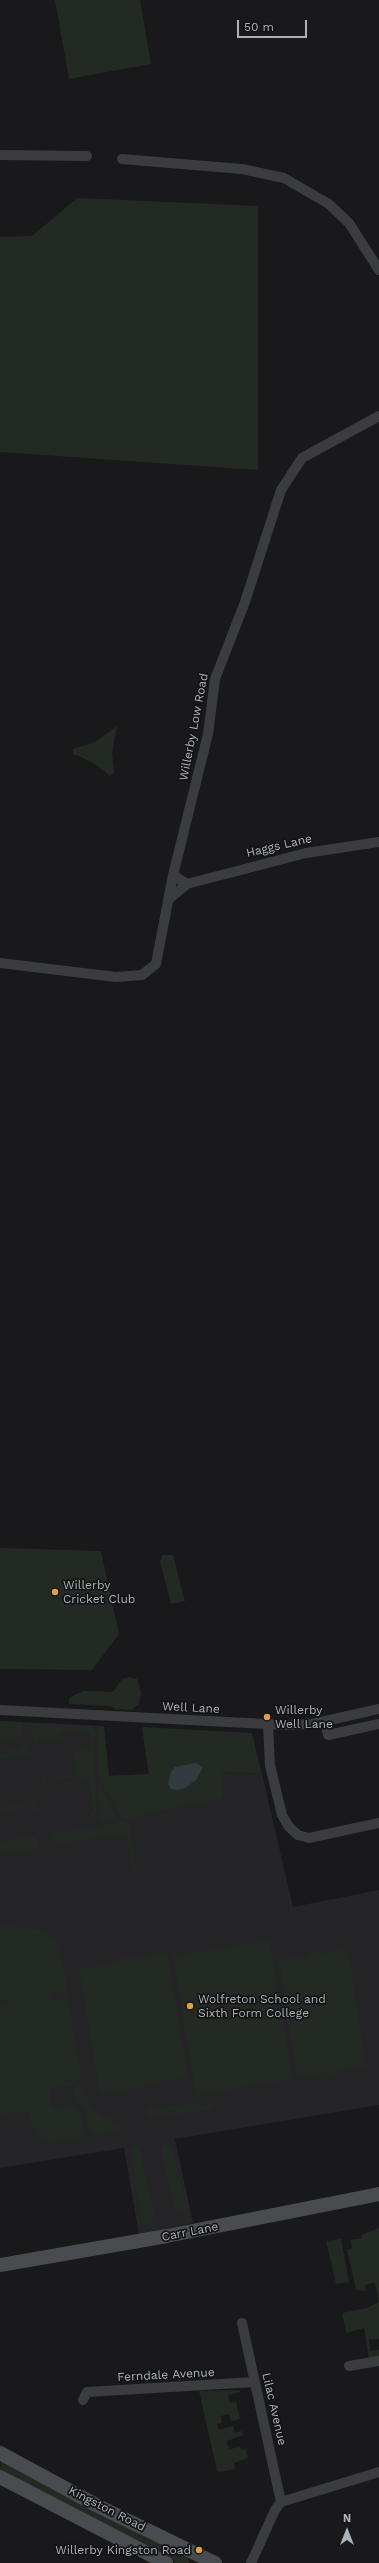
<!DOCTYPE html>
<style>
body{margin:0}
#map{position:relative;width:379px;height:2563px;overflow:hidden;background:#19191b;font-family:"Work Sans",sans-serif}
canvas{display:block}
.north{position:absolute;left:327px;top:2511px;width:40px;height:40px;-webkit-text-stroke:3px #141416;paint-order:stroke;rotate:0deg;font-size:11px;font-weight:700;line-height:16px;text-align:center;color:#acb2b9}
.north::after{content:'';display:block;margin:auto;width:14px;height:18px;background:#acb2b9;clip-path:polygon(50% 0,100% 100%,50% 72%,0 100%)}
.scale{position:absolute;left:237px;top:20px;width:70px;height:18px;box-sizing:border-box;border:2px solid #acb2b9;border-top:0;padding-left:5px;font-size:12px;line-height:14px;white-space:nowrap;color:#acb2b9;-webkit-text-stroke:3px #141416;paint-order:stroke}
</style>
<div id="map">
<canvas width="379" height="2563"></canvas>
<div class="north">N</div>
<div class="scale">50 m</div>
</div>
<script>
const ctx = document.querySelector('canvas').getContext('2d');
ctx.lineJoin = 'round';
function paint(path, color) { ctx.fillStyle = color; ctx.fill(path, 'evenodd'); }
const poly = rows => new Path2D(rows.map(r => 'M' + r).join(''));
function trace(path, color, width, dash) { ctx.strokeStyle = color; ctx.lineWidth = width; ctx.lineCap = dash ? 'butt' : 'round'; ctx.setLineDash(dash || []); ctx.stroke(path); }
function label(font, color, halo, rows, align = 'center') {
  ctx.font = font + ' "Work Sans",sans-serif'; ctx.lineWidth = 3.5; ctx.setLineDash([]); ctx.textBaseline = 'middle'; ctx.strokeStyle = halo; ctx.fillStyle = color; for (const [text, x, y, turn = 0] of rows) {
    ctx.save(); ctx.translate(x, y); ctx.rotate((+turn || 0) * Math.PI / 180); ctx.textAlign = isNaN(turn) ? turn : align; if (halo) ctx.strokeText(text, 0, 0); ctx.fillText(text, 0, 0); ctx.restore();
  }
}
paint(poly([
 [0,1721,104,1726,109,1776,149,1774,142,1727,222,1772,262,1774,293,1907,379,1890,379,2105,175,2139,193,2223,139,2235,124,2148,0,2168]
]), '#252528');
paint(poly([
 [55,0,140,0,151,64,69,79],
 [77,198,258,206,258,470,0,452,0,237,32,236],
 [117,726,112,753,114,773,110,776,95,764,79,756,73,755,73,749,95,742],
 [0,1548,101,1551,119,1634,92,1670,0,1669],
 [162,1555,173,1555,185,1601,171,1604,160,1562],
 [130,1677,137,1679,141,1693,139,1704,131,1710,116,1709,110,1706,69,1704,69,1699,76,1694,84,1691,113,1692,122,1679],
 [0,1721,22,1722,22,1737,0,1743],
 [33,1723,94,1726,96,1813,91,1820,89,1812,94,1811,90,1782,81,1783,80,1777,77,1777,44,1782,44,1789,41,1774,43,1773,44,1779,77,1774,73,1753,80,1752,79,1748,91,1748,91,1733,63,1732,60,1733,61,1738,36,1742,39,1765,32,1731],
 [97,1726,104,1726,109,1776,149,1774,142,1727,252,1733,262,1774,222,1772,222,1798,137,1816,130,1821,122,1818,98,1776],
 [28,1741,30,1760,28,1754,0,1759,0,1752,18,1749],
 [98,1782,119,1819,100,1822],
 [31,1796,35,1798,37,1809,33,1813,32,1806,0,1812,0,1808,32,1802],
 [122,1822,129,1824,136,1869,132,1870,126,1834,54,1844,52,1834],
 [36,1836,38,1848,0,1854,0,1842],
 [0,1924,40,1930,58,1940,68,1994,60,1995,59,1991,51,1992,52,1998,53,2000,68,1998,81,2077,78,2080,66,2082,76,2082,73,2085,49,2089,52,2108,75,2104,81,2111,85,2134,82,2138,53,2143,43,2141,34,2133,28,2112,13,2114,9,2109,9,2117,0,2118,0,2003,9,2002,8,1999,0,2001],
 [269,1940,293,2079,196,2095,173,1956],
 [348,1949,366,2066,337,2071,337,2075,329,2076,328,2072,297,2077,279,1960,310,1955,309,1951,317,1950,318,1954],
 [167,1952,188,2077,150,2084,150,2086,100,2094,79,1969,117,1962,117,1959],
 [82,2083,84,2095,91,2106,103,2116,121,2125,122,2131,94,2136,90,2133,86,2113,75,2098,73,2090],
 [212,2102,213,2109,148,2118,146,2108],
 [133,2144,140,2150,154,2214,151,2221,143,2228,130,2151],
 [165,2144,173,2147,187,2212,182,2214,176,2212,161,2149],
 [379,2228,379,2339,369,2340,370,2351,379,2350,379,2357,369,2359,364,2328,346,2333,342,2313,367,2308,379,2302,375,2283,365,2285,366,2291,356,2290,347,2250,352,2248,351,2240,362,2238,361,2235],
 [341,2239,349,2282,336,2284,326,2241],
 [240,2390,240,2392,228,2395,230,2403,236,2402,240,2419,231,2421,229,2414,221,2416,222,2423,217,2424,219,2430,233,2426,235,2433,242,2431,243,2435,227,2441,228,2446,230,2449,240,2447,241,2450,246,2449,248,2458,234,2463,235,2469,220,2472,217,2471,199,2391],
 [1,2461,188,2557,189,2563,176,2563,0,2471]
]), '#232a23');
paint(poly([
 [196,1763,203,1767,197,1779,185,1788,177,1790,171,1789,168,1784,171,1772,175,1767]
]), '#323b40');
trace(poly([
 [0,155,87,156],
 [122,159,242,169,284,178,329,204,349,223,379,270],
 [173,875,187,884,306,853,379,842],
 [168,900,187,884],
 [0,963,116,977,142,975,156,964,173,875,208,734,215,679,245,602,281,490,302,458,379,416],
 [0,1710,285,1725,312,1724,379,1709],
 [325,1722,328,1735,379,1724],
 [268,1725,270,1765,282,1815,289,1827,298,1835,309,1838,379,1823],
 [242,2323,281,2502],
 [349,2366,379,2361],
 [83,2400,87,2392,255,2382],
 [251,2563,275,2510,281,2502,379,2472]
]), '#3a3c3f', 10);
trace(poly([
 [0,2265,167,2236,379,2194],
 [0,2453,98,2506,215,2563],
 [0,2477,166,2563]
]), '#484b4f', 14);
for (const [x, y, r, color] of [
 [55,1592,4,"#e29d49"],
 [267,1717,4,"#e29d49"],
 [190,2006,4,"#e29d49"],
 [199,2550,4,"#e29d49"]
]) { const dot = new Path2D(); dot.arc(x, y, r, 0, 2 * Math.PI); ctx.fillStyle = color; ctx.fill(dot); trace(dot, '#141416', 1.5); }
label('12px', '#acb2b9', '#141416', [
 ["Willerby Low Road",194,727,-79],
 ["Haggs Lane",279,846,-13],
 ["Well Lane",191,1708,3],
 ["Carr Lane",190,2232,-11],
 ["Ferndale Avenue",166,2375,-3],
 ["Lilac Avenue",274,2409,77],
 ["Kingston Road",107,2509,27]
]);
label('12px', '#acb2b9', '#141416', [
 ["Willerby",63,1585],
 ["Cricket Club",63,1599],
 ["Willerby",275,1710],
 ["Well Lane",275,1724],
 ["Wolfreton School and",198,1999],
 ["Sixth Form College",198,2013],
 ["Willerby Kingston Road",191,2550,"right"]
], 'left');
</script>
